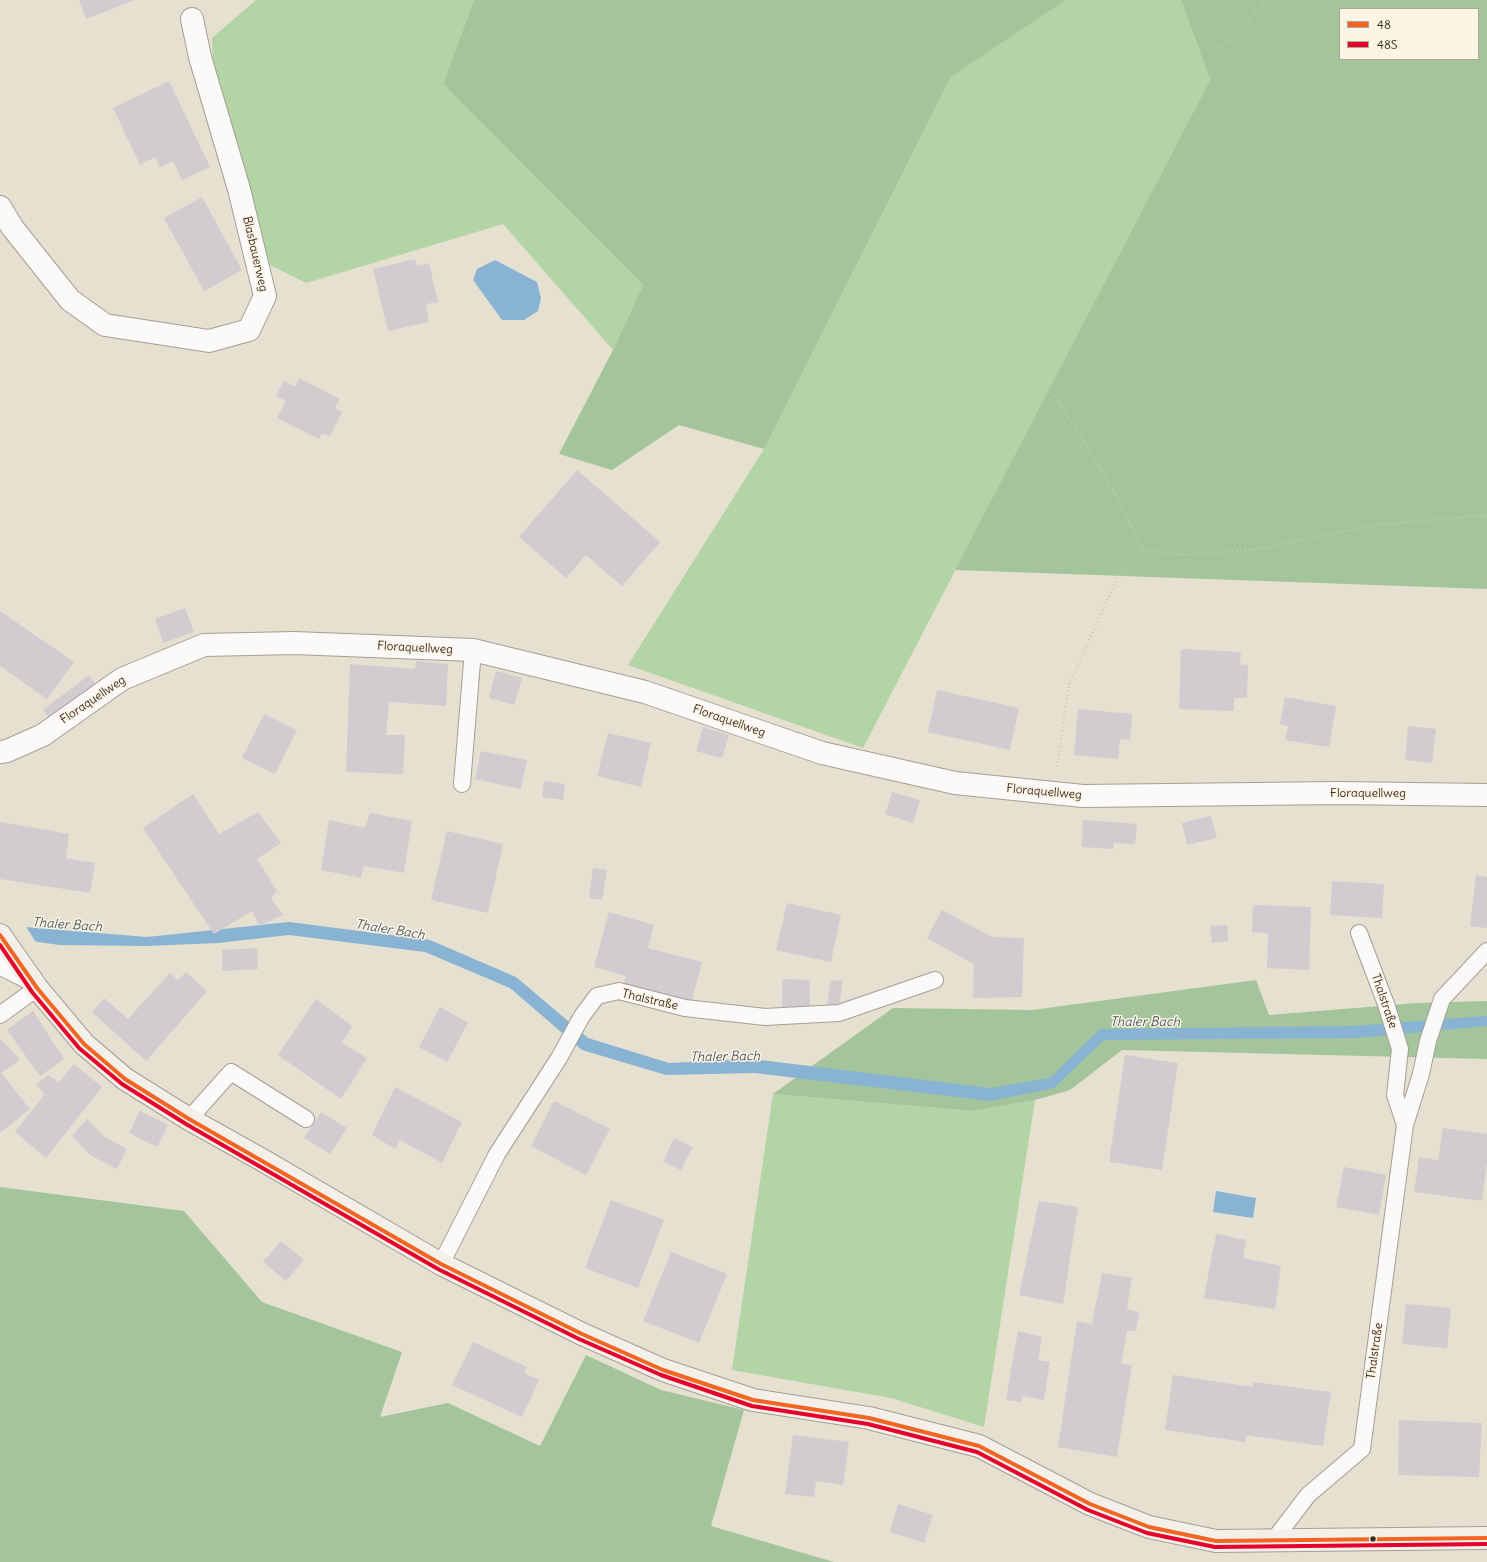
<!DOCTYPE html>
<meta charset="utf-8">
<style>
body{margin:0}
#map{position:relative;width:1487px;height:1562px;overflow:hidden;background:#e5e0d0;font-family:Delius,sans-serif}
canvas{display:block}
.legend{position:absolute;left:1339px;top:8px;width:140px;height:52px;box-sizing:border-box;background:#fcf5e5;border:1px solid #afa495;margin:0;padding:5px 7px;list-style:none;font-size:12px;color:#3b2a1e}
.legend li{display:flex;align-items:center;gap:8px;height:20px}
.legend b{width:20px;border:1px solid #afa495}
</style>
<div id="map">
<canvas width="1487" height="1562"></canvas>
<ul class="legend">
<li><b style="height:5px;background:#f26522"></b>48</li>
<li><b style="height:5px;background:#e4002b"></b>48S</li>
</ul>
</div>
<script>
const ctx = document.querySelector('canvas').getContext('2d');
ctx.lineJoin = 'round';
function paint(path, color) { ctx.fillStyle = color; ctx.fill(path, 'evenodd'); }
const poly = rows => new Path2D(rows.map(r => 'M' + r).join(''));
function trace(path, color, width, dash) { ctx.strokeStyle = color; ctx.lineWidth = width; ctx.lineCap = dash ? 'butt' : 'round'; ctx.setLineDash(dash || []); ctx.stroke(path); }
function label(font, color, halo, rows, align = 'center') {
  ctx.font = font + ' Delius,sans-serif'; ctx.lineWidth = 3; ctx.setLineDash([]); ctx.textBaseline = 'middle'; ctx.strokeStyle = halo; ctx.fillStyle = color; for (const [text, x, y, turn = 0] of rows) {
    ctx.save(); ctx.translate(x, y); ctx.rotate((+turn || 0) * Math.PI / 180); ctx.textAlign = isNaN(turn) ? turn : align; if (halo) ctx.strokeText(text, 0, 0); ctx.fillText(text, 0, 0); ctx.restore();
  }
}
paint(poly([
 [256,0,474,0,443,84,643,285,613,350,503,224,306,283,264,262,213,78,212,38],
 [1066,0,1181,0,1210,80,863,748,628,665,764,449,951,77],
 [773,1094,973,1111,1035,1100,984,1427,891,1398,732,1370]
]), '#b3d4a5');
paint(poly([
 [474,0,1066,0,951,77,764,449,679,425,612,470,559,454,613,350,643,285,443,84],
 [1181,0,1487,0,1487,589,955,570,1210,80],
 [1340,9,1478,9,1478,59,1340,59],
 [1256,980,1269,1015,1417,1003,1487,1001,1487,1059,1122,1050,1070,1090,1035,1100,973,1111,773,1094,893,1008,1032,1010],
 [0,1187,184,1211,262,1302,402,1352,380,1417,448,1403,540,1446,586,1355,661,1390,744,1410,711,1526,834,1562,0,1562]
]), '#a4c59b');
paint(poly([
 [495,260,537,282,541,298,538,311,524,320,502,320,473,280,477,269],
 [289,922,430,940,516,977,588,1038,669,1063,752,1059,991,1088,1050,1078,1100,1029,1352,1026,1487,1016,1487,1026,1357,1038,1104,1040,1054,1088,991,1101,754,1073,666,1075,582,1050,510,988,425,952,289,935,218,943,147,946,59,945,0,936,0,925,147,937],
 [1216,1191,1256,1198,1253,1218,1213,1212]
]), '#89b3d2');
paint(poly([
 [0,923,25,925,37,944,0,938]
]), '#e5e0d0');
paint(poly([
 [79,0,135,0,86,19],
 [169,81,210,167,182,180,173,161,160,167,155,157,140,165,113,108],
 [202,197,242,270,204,291,164,218],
 [415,259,417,266,429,263,438,302,426,304,429,322,388,331,373,269],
 [299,378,340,399,335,408,342,412,330,436,322,433,319,439,277,418,286,401,276,396,284,381,295,387],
 [577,470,660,542,622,586,586,555,566,578,519,537],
 [185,608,194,632,163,643,155,619],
 [0,611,74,662,47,699,0,666],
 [1181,649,1241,652,1240,664,1248,665,1247,698,1234,698,1234,711,1179,709],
 [416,661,448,664,446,706,389,702,386,735,405,735,403,774,346,772,350,664,415,669],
 [496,671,522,678,514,705,489,698],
 [89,675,99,689,53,723,43,710],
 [937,690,1019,708,1010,750,928,732],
 [1285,697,1336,706,1329,747,1285,740,1288,726,1280,724],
 [1078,709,1132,714,1130,740,1120,739,1118,759,1074,755],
 [264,714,297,730,275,774,242,758],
 [1408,726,1436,729,1432,763,1405,760],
 [703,727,729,735,722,758,696,751],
 [608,733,651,743,641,787,597,776],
 [481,751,527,760,521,789,475,779],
 [544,781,565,784,563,800,542,797],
 [892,792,920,800,913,823,885,814],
 [193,794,219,834,258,812,281,843,257,859,277,891,271,898,283,915,259,926,252,911,214,934,143,828],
 [370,813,412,821,404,873,364,866,361,878,321,870,329,820,365,828],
 [1211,816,1217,838,1187,845,1182,823],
 [1083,820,1137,824,1135,844,1114,843,1113,849,1082,847],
 [0,822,69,834,66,858,95,863,90,893,0,879],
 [447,831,503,844,488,913,431,900],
 [593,868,607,870,602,900,589,898],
 [1476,875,1487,877,1487,928,1470,926],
 [1332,881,1384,884,1382,918,1330,915],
 [787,903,841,915,831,962,776,950],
 [1253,905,1311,907,1309,970,1267,968,1268,933,1252,932],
 [942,910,992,937,1024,938,1022,997,973,998,974,964,927,938],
 [609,912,654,925,648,948,702,962,691,1004,623,986,626,976,594,967],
 [1227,925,1228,941,1212,943,1210,926],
 [257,948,258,969,222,971,222,950],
 [186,972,207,991,146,1061,92,1012,104,998,128,1019,170,973,178,980],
 [782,979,810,980,810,1007,782,1007],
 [831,980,843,981,839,1006,827,1005],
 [316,999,352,1026,342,1043,367,1058,341,1099,278,1055],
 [440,1007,468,1023,447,1062,419,1047],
 [33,1011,64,1059,40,1076,7,1030],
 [0,1038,20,1060,1,1073,30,1109,0,1133],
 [1125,1055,1178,1063,1162,1170,1109,1162],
 [74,1064,102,1087,46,1158,15,1132,45,1094,36,1085,48,1075,59,1082],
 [395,1087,462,1122,442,1163,400,1140,395,1149,372,1135],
 [554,1101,610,1129,586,1175,531,1146],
 [140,1111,168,1125,157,1147,129,1133],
 [321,1112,347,1128,330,1154,304,1138],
 [87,1119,105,1137,127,1149,117,1169,90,1155,72,1136],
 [1443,1128,1487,1134,1487,1162,1482,1201,1414,1192,1419,1157,1438,1160],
 [674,1138,693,1147,681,1170,663,1162],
 [1344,1167,1386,1175,1379,1215,1336,1207],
 [611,1200,664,1220,638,1288,585,1268],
 [1039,1201,1078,1207,1063,1304,1019,1295],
 [1216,1234,1246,1240,1243,1258,1281,1266,1275,1309,1204,1298],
 [281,1241,304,1260,286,1281,263,1262],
 [671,1252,727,1274,699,1343,643,1321],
 [1102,1273,1132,1278,1127,1309,1139,1312,1136,1331,1127,1331,1121,1364,1132,1365,1117,1457,1058,1447,1077,1321,1092,1324],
 [1406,1304,1451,1308,1447,1348,1402,1344],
 [1018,1331,1042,1337,1038,1360,1050,1362,1044,1400,1023,1396,1021,1402,1006,1400],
 [473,1342,527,1367,524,1373,539,1380,522,1417,452,1385],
 [1173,1375,1253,1387,1253,1382,1331,1392,1323,1446,1246,1435,1245,1442,1165,1430],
 [1399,1420,1482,1423,1479,1477,1398,1475],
 [793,1435,849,1442,843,1485,816,1481,814,1497,785,1494],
 [898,1504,933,1515,924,1543,890,1532]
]), '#d0ccd0');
const service = poly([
 [462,784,473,650],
 [0,1015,37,988],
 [189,1119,231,1072,306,1119],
 [1405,1125,1421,1074,1428,1041,1442,999,1487,951],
 [441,1264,497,1154,559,1058,582,1016,597,996,619,991,685,1008,765,1017,839,1013,935,980],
 [1273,1541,1308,1495,1362,1449,1405,1125,1395,1095,1400,1049,1386,1004,1359,933]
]);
const minor = poly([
 [0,207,12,227,70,300,105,325,209,341,249,330,265,296,239,189,200,57,192,19],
 [0,752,7,751,43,735,122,679,204,645,294,643,473,650,645,692,822,753,955,783,1083,796,1338,793,1487,795],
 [0,963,31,979]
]);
const secondary = poly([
 [0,935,37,988,84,1044,125,1079,189,1119,264,1161,441,1264,582,1334,663,1370,753,1400,869,1418,979,1446,1090,1504,1149,1527,1216,1541,1487,1538]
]);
trace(service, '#a49f95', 18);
trace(minor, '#a49f95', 24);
trace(secondary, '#a49f95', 24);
trace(poly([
 [1212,53,1237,34,1266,0],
 [1055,396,1087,446,1121,504,1143,550],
 [1057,767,1069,685,1118,576,1143,550,1184,555,1258,549,1377,525,1487,515]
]), '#cbc8c3', 2.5, [1, 3]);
trace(service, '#fbfaf8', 16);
trace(minor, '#fbfaf8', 22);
trace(secondary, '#f3f0ea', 22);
trace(poly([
 [0,935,37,988,84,1044,125,1079,189,1119,441,1264,582,1334,663,1370,753,1400,869,1418,979,1446,1090,1504,1149,1527,1216,1541,1487,1538]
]), '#f26522', 4);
trace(poly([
 [0,945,32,992,79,1048,122,1084,186,1124,438,1269,579,1339,661,1375,752,1406,868,1424,977,1452,1088,1510,1147,1533,1215,1547,1487,1544]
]), '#e4002b', 4);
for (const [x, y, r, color] of [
 [1373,1539,3.5,"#3b2a1e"]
]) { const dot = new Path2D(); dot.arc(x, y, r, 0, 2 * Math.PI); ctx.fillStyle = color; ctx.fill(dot); trace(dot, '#fcf5e5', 1.5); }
label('12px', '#3b2a1e', '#fcf5e5', [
 ["Blasbauerweg",255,254,77],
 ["Floraquellweg",415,648,3],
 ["Floraquellweg",93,700,-34],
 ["Floraquellweg",729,721,19],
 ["Floraquellweg",1044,792,5],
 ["Floraquellweg",1368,794],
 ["Thalstraße",650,1000,13],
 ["Thalstraße",1384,1001,71],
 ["Thalstraße",1375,1351,-82]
]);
label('italic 13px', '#4b5966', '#fcf5e5', [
 ["Thaler Bach",67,925,4],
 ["Thaler Bach",390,930,9],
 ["Thaler Bach",1145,1022],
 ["Thaler Bach",725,1057,-1]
]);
</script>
